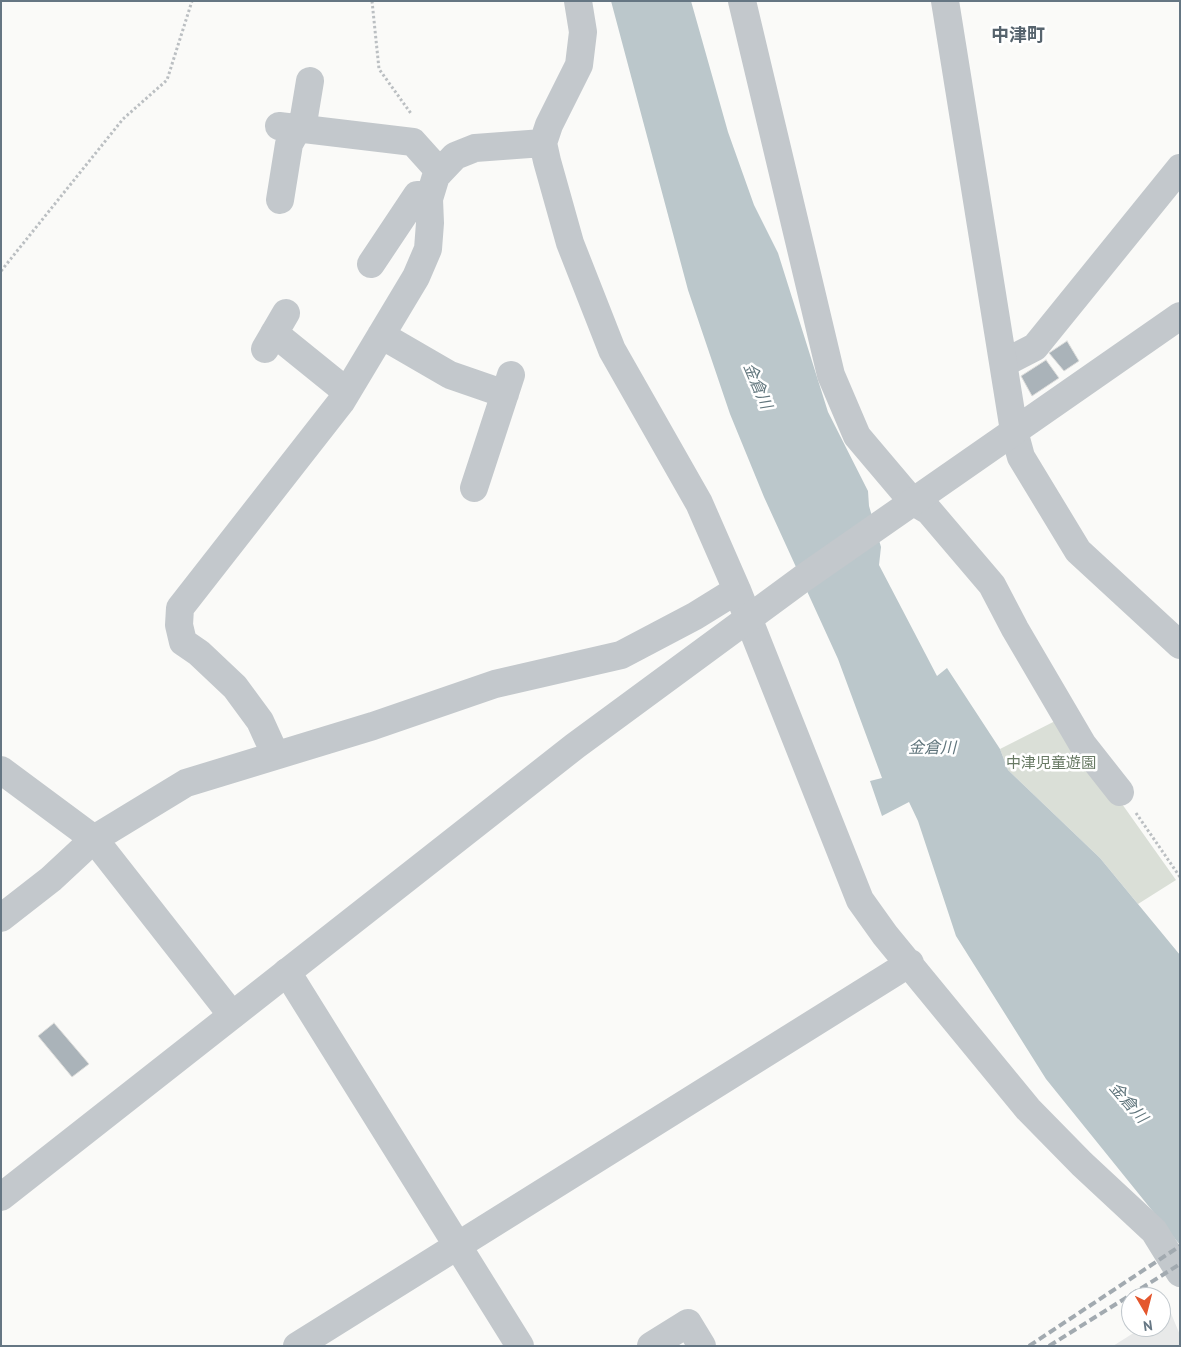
<!DOCTYPE html>
<meta charset="utf-8">
<style>
body{margin:0}
#map{position:relative;width:1181px;height:1347px;overflow:hidden;background:#fafaf8;font-family:"PT Sans",sans-serif}
canvas{display:block}
.frame{position:absolute;inset:0;border:2px solid #657683;pointer-events:none}
.north{position:absolute;left:1121px;top:1287px;width:50px;height:50px;box-sizing:border-box;background:#fff;border:1px solid #c1c8cd;border-radius:50%;rotate:172deg;font-size:14px;font-weight:700;line-height:20px;text-align:center;color:#657683}
.north::after{content:'';display:block;margin:auto;width:18px;height:22px;background:#e4572e;clip-path:polygon(50% 0,100% 100%,50% 72%,0 100%)}
</style>
<div id="map">
<canvas width="1181" height="1347"></canvas>
<div class="frame"></div>
<div class="north">N</div>
</div>
<script>
const ctx = document.querySelector('canvas').getContext('2d');
ctx.lineJoin = 'round';
function paint(path, color) { ctx.fillStyle = color; ctx.fill(path, 'evenodd'); }
const poly = rows => new Path2D(rows.map(r => 'M' + r).join(''));
function trace(path, color, width, dash) { ctx.strokeStyle = color; ctx.lineWidth = width; ctx.lineCap = dash ? 'butt' : 'round'; ctx.setLineDash(dash || []); ctx.stroke(path); }
function label(font, color, halo, rows, align = 'center') {
  ctx.font = font + ' "PT Sans","Noto Sans JP",sans-serif'; ctx.lineWidth = 5; ctx.setLineDash([]); ctx.textBaseline = 'middle'; ctx.strokeStyle = halo; ctx.fillStyle = color; for (const [text, x, y, turn = 0] of rows) {
    ctx.save(); ctx.translate(x, y); ctx.rotate((+turn || 0) * Math.PI / 180); ctx.textAlign = isNaN(turn) ? turn : align; if (halo) ctx.strokeText(text, 0, 0); ctx.fillText(text, 0, 0); ctx.restore();
  }
}
paint(poly([
 [1170,1311,1180,1335,1180,1346,1113,1346,1143,1327,1161,1327,1161,1316]
]), '#e8e9e9');
paint(poly([
 [1061,718,1176,880,1138,904,1100,858,1008,770,1000,749]
]), '#dadfd7');
paint(poly([
 [611,1,691,1,728,132,754,205,778,253,828,412,868,491,869,506,881,547,879,565,937,676,947,668,1000,749,1008,770,1100,858,1180,955,1180,1245,1046,1079,956,936,918,821,909,802,882,816,870,781,882,778,838,659,764,497,730,414,688,290]
]), '#bbc7cb');
const building = poly([
 [1067,341,1079,361,1064,371,1049,353,1067,341],
 [1046,360,1059,378,1032,396,1021,376,1046,360],
 [54,1023,89,1064,72,1077,38,1036,54,1023]
]);
paint(building, '#aab3b9');
trace(building, '#dcdcda', 1);
trace(poly([
 [372,1,379,69,412,115],
 [1,271,123,119,167,80,192,1],
 [1136,813,1180,877]
]), '#bbbfc2', 3, [2.5, 2.5]);
trace(poly([
 [578,1,583,32,579,65,549,125,543,143,547,161,570,243,612,350,699,503,737,590],
 [742,1,831,375,857,436,912,501,929,511,992,585,1015,629,1083,745,1120,792],
 [279,126,413,142,440,172],
 [280,200,289,144,304,117,310,81],
 [371,264,417,195,430,195],
 [274,333,347,392],
 [381,335,450,375,505,394],
 [265,349,286,313],
 [1004,363,1035,347,1180,168],
 [1014,431,1021,457,1078,551,1180,645],
 [474,488,511,375],
 [275,754,260,721,235,687,199,653,183,642,179,625,180,608,341,402,416,277,428,249,430,223,429,199,436,176,455,156,475,148,543,143],
 [1,770,94,839,232,1015],
 [1,918,51,879,94,839,186,783,373,726,495,684,621,655,695,616,737,590,860,900,885,935,1028,1109,1082,1164,1154,1231,1180,1273],
 [287,972,520,1346],
 [297,1346,910,963],
 [651,1346,688,1323,702,1346]
]), '#c3c8cc', 28);
trace(poly([
 [945,1,1014,431],
 [1,1197,575,746,802,579,1180,316]
]), '#c3c8cc', 28);
trace(poly([
 [1029,1346,1180,1246],
 [1049,1346,1180,1264]
]), '#a2aab0', 4, [8, 4]);
label('15px', '#687a64', '#fff', [
 ["中津児童遊園",1051,764]
]);
label('italic 16px', '#60757c', '#fff', [
 ["金倉川",757,386,67],
 ["金倉川",932,748],
 ["金倉川",1128,1103,49]
]);
label('bold 18px', '#57646e', '#fff', [
 ["中津町",1018,36]
]);
</script>
